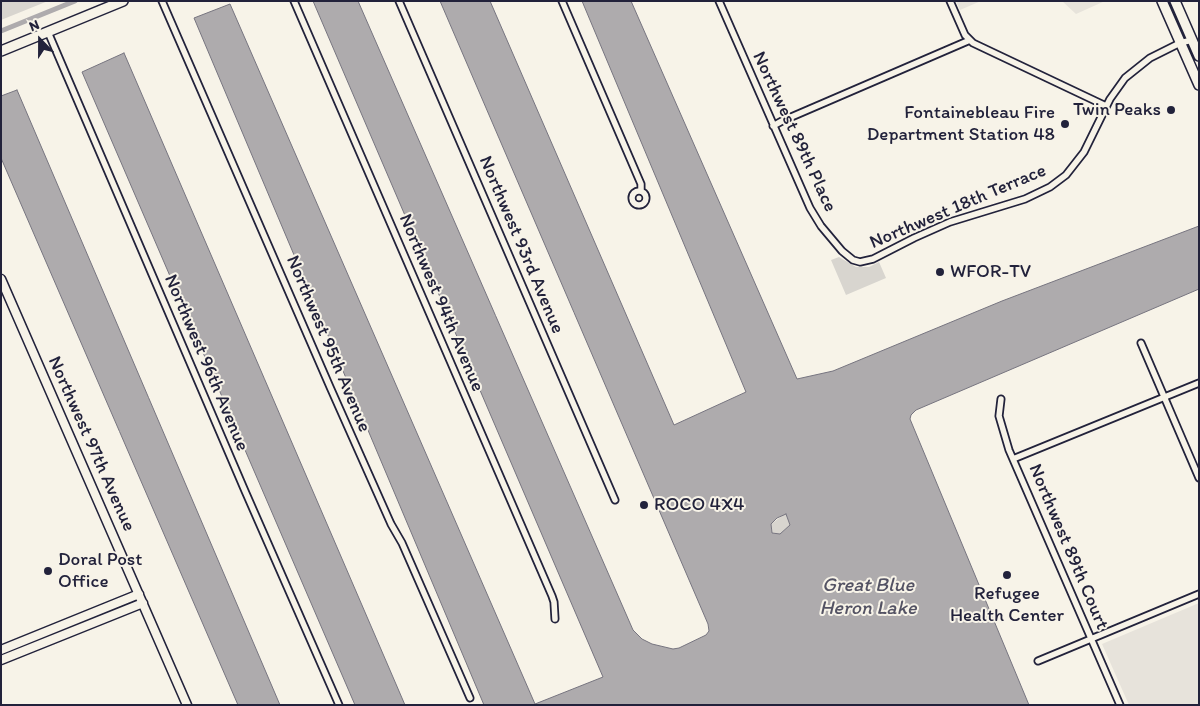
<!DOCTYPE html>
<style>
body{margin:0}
#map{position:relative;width:1200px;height:706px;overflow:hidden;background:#f7f3e8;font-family:Itim,sans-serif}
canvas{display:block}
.frame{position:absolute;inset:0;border:2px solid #22223b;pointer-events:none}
.north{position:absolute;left:15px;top:15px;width:50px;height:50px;-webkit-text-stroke:4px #f7f3e8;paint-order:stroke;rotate:338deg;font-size:14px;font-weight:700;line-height:20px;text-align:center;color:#22223b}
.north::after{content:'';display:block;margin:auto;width:18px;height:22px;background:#22223b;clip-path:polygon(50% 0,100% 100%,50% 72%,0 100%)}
</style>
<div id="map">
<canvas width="1200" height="706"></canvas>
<div class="frame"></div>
<div class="north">N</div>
</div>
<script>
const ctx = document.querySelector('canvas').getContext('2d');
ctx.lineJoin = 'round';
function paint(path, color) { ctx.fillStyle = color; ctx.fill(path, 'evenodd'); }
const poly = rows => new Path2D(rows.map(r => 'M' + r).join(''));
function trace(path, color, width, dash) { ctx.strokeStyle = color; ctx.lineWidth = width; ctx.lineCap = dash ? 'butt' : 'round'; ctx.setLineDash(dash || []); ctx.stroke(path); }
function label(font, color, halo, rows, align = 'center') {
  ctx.font = font + ' Itim,sans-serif'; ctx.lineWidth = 4; ctx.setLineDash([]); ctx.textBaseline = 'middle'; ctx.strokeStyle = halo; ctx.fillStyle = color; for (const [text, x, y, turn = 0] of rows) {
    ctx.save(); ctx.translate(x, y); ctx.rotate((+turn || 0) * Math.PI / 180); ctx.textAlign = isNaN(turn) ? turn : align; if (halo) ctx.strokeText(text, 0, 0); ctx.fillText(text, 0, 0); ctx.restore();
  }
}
paint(poly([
 [956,1,981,1,960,10],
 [1062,1,1105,1,1076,14],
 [1199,603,1199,705,1129,705,1102,644]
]), '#e7e3db');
paint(poly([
 [1,1,48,1,1,20],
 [839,257,856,267,869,267,879,262,886,278,846,295,831,260],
 [786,513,790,525,780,534,772,533,771,524]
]), '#d8d5cf');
const water = poly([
 [313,1,358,1,633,630,642,639,652,644,673,649,679,648,706,635,709,631,708,624,440,1,490,1,674,425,746,392,582,1,631,1,797,379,833,371,1002,301,1199,226,1199,289,916,410,911,415,910,419,1029,705,484,705,194,18,230,4,535,704,603,677,313,1],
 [786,514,790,525,780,534,772,533,771,524,777,518,786,514],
 [124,53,405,705,355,705,82,72,124,53],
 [17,90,280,705,238,705,1,158,1,96,17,90]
]);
paint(water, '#aeabad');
trace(water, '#76747f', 1);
trace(poly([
 [1,31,75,1]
]), '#aeabad', 5);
const minor = poly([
 [162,1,330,387,391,524,402,543,470,698],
 [294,1,552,596,554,602,555,619],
 [399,1,615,500],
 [562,1,641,184,641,191],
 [719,1,810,208,821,226,842,251,853,260,860,262,873,259,914,238,950,222,1025,199,1050,187,1066,175,1084,152,1110,99,1125,78,1150,58,1180,43,1192,40],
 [950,1,965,35,973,43,1106,106],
 [48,32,245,491,339,705],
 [773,126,782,121,970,40],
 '632 198a7 7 0 1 1 14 0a7 7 0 1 1-14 0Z',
 [1141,343,1199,478],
 [1001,399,999,416,1009,450,1120,705],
 [1013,459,1199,383],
 [1038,661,1199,594]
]);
const tertiary = poly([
 [1,279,187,705],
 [1,650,139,594],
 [1,660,143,603]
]);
const secondary = poly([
 [1162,1,1199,85],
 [1175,1,1199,56],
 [1,51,123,1]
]);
trace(minor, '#22223b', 9);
trace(tertiary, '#22223b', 11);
trace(secondary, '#22223b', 12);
trace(minor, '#f7f3e8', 5.5);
trace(tertiary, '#f7f3e8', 8);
trace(secondary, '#f7f3e8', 9);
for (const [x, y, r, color] of [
 [1171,110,5,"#22223b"],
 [1065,124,5,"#22223b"],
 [940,272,5,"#22223b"],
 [644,505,5,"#22223b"],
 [48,571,5,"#22223b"],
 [1007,575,5,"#22223b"]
]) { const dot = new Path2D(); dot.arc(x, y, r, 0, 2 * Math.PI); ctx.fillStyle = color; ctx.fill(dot); trace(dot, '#f7f3e8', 2); }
label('19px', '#22223b', '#f7f3e8', [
 ["Twin Peaks",1161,110,"right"],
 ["Fontainebleau Fire",1055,113,"right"],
 ["Department Station 48",1055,135,"right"],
 ["WFOR-TV",950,272],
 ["ROCO 4X4",654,505],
 ["Doral Post",58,560],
 ["Office",58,582],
 ["Refugee",1007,594,"center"],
 ["Health Center",1007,616,"center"]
], 'left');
label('19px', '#22223b', '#f7f3e8', [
 ["Northwest 89th Place",794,132,65],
 ["Northwest 18th Terrace",958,207,-23],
 ["Northwest 93rd Avenue",521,245,67],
 ["Northwest 94th Avenue",441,303,67],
 ["Northwest 95th Avenue",328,344,67],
 ["Northwest 96th Avenue",206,363,67],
 ["Northwest 97th Avenue",91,444,66],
 ["Northwest 89th Court",1068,547,67]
]);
label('italic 20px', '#535263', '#f7f3e8', [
 ["Great Blue",868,586],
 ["Heron Lake",868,609]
]);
</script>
